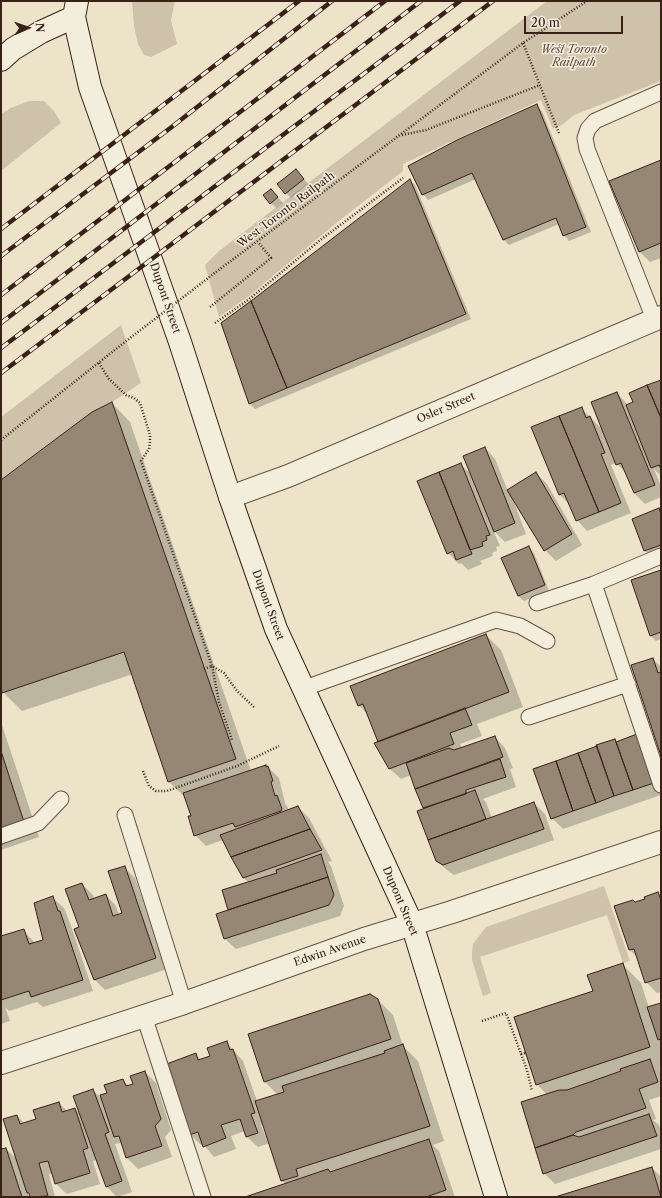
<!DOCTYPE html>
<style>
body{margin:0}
#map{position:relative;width:662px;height:1198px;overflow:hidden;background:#ece3c8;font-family:"Libre Caslon Text",serif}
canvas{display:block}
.frame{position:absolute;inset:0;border:2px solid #392118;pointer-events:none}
.north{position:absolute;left:8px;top:8px;width:40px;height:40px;-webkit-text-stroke:3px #f3eddb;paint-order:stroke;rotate:88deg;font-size:11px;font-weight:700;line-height:16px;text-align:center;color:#392118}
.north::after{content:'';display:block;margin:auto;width:14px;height:18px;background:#392118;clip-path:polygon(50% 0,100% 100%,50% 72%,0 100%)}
.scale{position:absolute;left:524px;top:16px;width:99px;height:18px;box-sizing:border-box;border:2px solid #392118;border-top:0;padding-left:5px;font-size:12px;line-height:14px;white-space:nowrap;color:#392118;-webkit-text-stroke:3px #f3eddb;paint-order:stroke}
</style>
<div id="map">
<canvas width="662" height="1198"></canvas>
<div class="frame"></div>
<div class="north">N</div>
<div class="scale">20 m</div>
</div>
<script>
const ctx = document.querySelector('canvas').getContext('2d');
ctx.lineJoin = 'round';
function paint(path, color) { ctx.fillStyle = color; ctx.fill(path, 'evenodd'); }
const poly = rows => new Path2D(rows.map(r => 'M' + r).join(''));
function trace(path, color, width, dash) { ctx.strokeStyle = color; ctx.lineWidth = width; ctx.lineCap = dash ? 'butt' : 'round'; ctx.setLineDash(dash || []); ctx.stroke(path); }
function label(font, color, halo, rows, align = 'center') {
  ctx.font = font + ' "Libre Caslon Text",serif'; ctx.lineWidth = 3; ctx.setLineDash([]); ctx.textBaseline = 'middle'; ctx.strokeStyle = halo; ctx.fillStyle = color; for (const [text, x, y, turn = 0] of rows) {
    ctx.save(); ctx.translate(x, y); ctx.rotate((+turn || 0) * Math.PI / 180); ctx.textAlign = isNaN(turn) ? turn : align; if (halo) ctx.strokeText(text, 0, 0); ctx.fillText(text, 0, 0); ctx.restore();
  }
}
paint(poly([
 [132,1,175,1,171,20,177,44,151,57,144,55,138,44,134,26],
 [547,1,661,1,661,81,574,115,562,125,553,129,541,100,403,164,403,171,335,224,249,296,219,317,205,265,219,251],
 [29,101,44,101,54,111,61,123,1,171,1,114,11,108],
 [121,325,141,383,112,402,92,412,1,480,1,417],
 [604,886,630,961,623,963,607,915,480,957,491,993,483,996,472,960,472,953,473,944,486,927]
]), '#cec2aa');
paint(poly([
 [536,106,542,111,591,232,569,241,564,235,559,224,509,245,504,240,476,179,428,200,423,194],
 [661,161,661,258,650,262,640,252],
 [301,175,308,184,291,198,286,193],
 [410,180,415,185,471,319,255,409,250,404,222,323],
 [276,195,283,203,276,208,271,203],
 [661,381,661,476,654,469,661,486,661,497,645,504,634,493,627,474,616,463,611,465,631,513,587,531,577,520,570,505,560,495,581,408,604,431,617,393,628,405],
 [112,403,130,422,251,771,266,766,268,767,279,778,285,803,289,810,298,807,309,818,332,861,328,862,331,866,344,906,340,916,236,949,225,939,230,911,223,891,249,883,243,877,223,840,206,846,195,835,192,816,186,798,169,782,133,674,22,711,3,692,1,686,1,481],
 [485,448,495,459,508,491,536,473,547,484,582,545,556,561,545,550,511,494,526,534,505,542,493,530,500,546,496,547,497,551,492,553,493,556,480,561,482,564,468,570,461,563,459,564,448,553,460,464,473,476],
 [659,510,661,512,661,552,651,556,645,551,634,519],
 [529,548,534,553,549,591,524,601,518,596],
 [661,571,661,639,656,641,651,636,632,581],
 [486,635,501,650,523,707,477,724,482,736,460,744,462,748,495,737,505,748,513,768,510,769,516,787,483,799,486,802,492,818,534,803,545,814,554,840,454,875,448,871,436,860,419,812,424,809,411,775,401,779,390,769,368,715,359,705],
 [653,659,661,667,661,753],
 [1,722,39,837,1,850],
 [614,740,661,784,661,795,563,829,552,818],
 [124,867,135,878,167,969,105,990,94,979,80,928,82,884,93,895,94,899,106,895,116,906,119,915,123,913],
 [658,893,661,896,661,992,657,993,646,982,638,958,630,950,616,907,635,903],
 [53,898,64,908,70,923,93,991,43,1007,37,1002,9,1011,5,1007,10,1021,1,1024,1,937,23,930,35,943,45,941,38,920,40,919],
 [623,965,641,983,649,1008,661,1004,661,1041,660,1040,661,1068,659,1069,661,1072,661,1096,649,1100,656,1119,653,1120,659,1125,661,1131,661,1149,555,1184,544,1173,547,1095,537,1084,594,992],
 [377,999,393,1015,403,1046,418,1061,444,1141,433,1145,439,1151,455,1197,248,1197,286,1184,282,1181,270,1143,258,1147,247,1137,245,1131,231,1136,236,1149,214,1157,203,1144,201,1145,190,1134,196,1054,201,1060,211,1057,227,1043,243,1061,257,1101,278,1095,265,1082,249,1035],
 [264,1124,270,1142,268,1143,261,1125],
 [145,1072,156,1083,171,1130,165,1137,172,1157,138,1169,127,1158,123,1144,121,1143,115,1144,132,1192,117,1197,107,1187,97,1160,93,1161,100,1184,67,1194,56,1184,53,1173,49,1174,55,1197,31,1197,27,1192,29,1197,1,1197,1,1150,6,1149,18,1160,17,1116,25,1124,38,1120,59,1103,67,1111,75,1109,80,1114,93,1090,102,1099,122,1080,129,1086,134,1084],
 [652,1168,661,1177,661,1197,559,1197]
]), '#0003');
const building = poly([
 [537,104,586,227,563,236,556,218,503,240,472,173,422,195,408,166,457,140,537,104],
 [661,160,661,243,639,252,609,181,661,160],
 [296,169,304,179,285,194,277,184,296,169],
 [410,179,466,314,287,388,251,301,410,179],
 [271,189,278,197,270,204,263,195,271,189],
 [251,301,287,388,249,404,221,323,251,301],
 [661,380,661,418,647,385,661,380],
 [647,385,661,418,661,469,659,465,651,468,626,405,633,402,629,393,647,385],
 [617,392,655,485,634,493,621,463,616,465,591,402,617,392],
 [112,402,236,759,168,782,124,652,2,693,1,689,1,480,92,412,112,402],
 [582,407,586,418,590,416,605,453,601,454,621,503,599,512,559,416,582,407],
 [559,416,599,512,576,521,564,493,559,495,531,427,559,416],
 [485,447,515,523,494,532,463,456,485,447],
 [461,463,490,535,486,536,487,540,482,542,483,546,470,550,439,472,461,463],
 [439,472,472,554,456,560,453,551,447,554,417,481,439,472],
 [536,472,572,534,544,551,507,490,536,472],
 [659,508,661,514,661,545,644,551,632,519,659,508],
 [529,546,545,585,518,596,501,558,529,546],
 [661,570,661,632,650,636,631,580,661,570],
 [486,634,509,692,378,742,363,704,358,706,350,686,486,634],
 [653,658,658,673,661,672,661,756,631,665,653,658],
 [465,708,472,725,450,733,454,744,389,769,374,743,465,708],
 [637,734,654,783,633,790,616,742,637,734],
 [495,736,503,757,415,789,406,763,449,748,454,750,495,736],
 [615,739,633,790,614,796,596,745,615,739],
 [597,746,614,796,596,803,578,753,597,746],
 [1,751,24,822,1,830,1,751],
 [578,753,596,803,573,811,556,761,578,753],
 [500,759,506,777,466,790,466,794,423,808,415,789,500,759],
 [556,761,573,811,551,819,533,769,556,761],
 [266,765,266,767,268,766,273,781,271,782,275,796,277,795,282,809,281,811,235,827,233,823,194,836,188,816,191,816,183,793,266,765],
 [475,790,486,819,428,840,417,811,475,790],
 [534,802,544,829,443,865,436,861,428,840,534,802],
 [298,806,310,829,231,857,220,835,298,806],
 [310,829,322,850,243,878,231,857,310,829],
 [321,854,328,877,228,910,222,890,277,873,276,870,321,854],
 [125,866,156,958,94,980,74,929,79,927,65,889,82,883,89,900,106,894,113,916,122,913,108,871,125,866],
 [328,877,334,895,329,905,224,939,216,914,328,877],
 [658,892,661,900,661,978,645,983,634,949,629,950,614,906,633,900,635,902,645,899,644,897,658,892],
 [53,896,58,911,60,911,83,980,31,997,29,991,1,1000,1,936,24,929,29,944,43,940,34,903,53,896],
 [623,963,650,1047,536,1085,514,1017,593,991,587,975,623,963],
 [370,994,378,999,391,1039,264,1082,248,1034,370,994],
 [661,1003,661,1039,658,1040,647,1007,661,1003],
 [227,1041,230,1050,233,1049,255,1113,251,1114,258,1133,246,1137,240,1119,221,1125,226,1138,203,1147,198,1132,189,1135,164,1065,196,1053,198,1060,210,1056,207,1048,227,1041],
 [403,1044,430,1126,296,1169,298,1176,281,1181,255,1101,284,1092,282,1086,385,1053,384,1051,403,1044],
 [650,1059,658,1082,639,1089,646,1108,576,1132,573,1135,535,1148,521,1102,559,1090,567,1090,621,1071,620,1069,650,1059],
 [145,1071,161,1119,155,1126,162,1146,126,1158,119,1136,114,1137,100,1095,107,1093,104,1085,123,1079,126,1086,133,1084,130,1076,145,1071],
 [93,1089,109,1132,105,1134,122,1181,106,1187,73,1096,93,1089],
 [59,1102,62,1112,75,1108,88,1148,83,1150,90,1173,55,1184,48,1161,39,1163,48,1196,30,1197,29,1193,27,1193,3,1119,17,1115,20,1124,36,1119,33,1110,59,1102],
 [649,1114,657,1136,543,1174,535,1148,573,1135,579,1137,649,1114],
 [429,1139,446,1190,426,1197,245,1197,328,1169,330,1172,429,1139],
 [6,1148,22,1197,1,1197,1,1149,6,1148],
 [652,1167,661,1197,555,1197,652,1167]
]);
paint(building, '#968674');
trace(building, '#392118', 1);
const service = poly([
 [654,319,587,149,585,138,588,129,595,121,661,92],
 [661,556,594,584,661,785],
 [537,603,594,584],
 [302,689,496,620,520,626,547,641],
 [529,717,628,684],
 [125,815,184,1003],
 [1,836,38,823,61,799],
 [144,1016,203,1197]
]);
const minor = poly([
 [230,497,288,476,661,317],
 [1,1063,184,1003,364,939,452,912,661,842]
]);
const secondary = poly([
 [77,1,74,17,90,87,180,342,230,497,276,629,412,924,496,1197],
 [1,60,13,49,41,32,74,17]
]);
trace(service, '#665244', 17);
trace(minor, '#665244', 24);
trace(secondary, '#392118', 24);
trace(poly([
 [523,43,559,133],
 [402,135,426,130,540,85],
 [216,272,523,43,587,1],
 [210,307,271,258,258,242],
 [215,323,248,300,319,241,403,178],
 [99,363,109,379,126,395,134,398,140,403,150,435,150,442,149,449,141,461,212,666,224,673,237,691,254,707],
 [1,440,121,345],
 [204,669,212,666,219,702,232,740],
 [143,771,149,786,156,791,167,791,237,766,279,746],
 [482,1021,506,1013,527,1070,532,1091],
 [521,1054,525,1053]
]), '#392118', 2.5, [1, 2]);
trace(service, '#f3eddb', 15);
trace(minor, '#f3eddb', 22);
trace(secondary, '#f3eddb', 22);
const rail = poly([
 [1,229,299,1],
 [1,256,173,126,332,1],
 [1,295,385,1],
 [1,323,421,1],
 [1,348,460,1],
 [1,373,493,1]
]);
trace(rail, '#392118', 4.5);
trace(rail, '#f3eddb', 3, [9]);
trace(poly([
 [121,345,216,272]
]), '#392118', 2.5, [1, 2]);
label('italic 11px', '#5e493c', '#f3eddb', [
 ["West Toronto",574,50],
 ["Railpath",574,63]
]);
label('11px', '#392118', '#f3eddb', [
 ["West Toronto Railpath",286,210,-37],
 ["Dupont Street",165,298,71],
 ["Osler Street",446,408,-23],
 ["Dupont Street",268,605,70],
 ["Dupont Street",400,901,67],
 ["Edwin Avenue",330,951,-19]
]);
</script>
